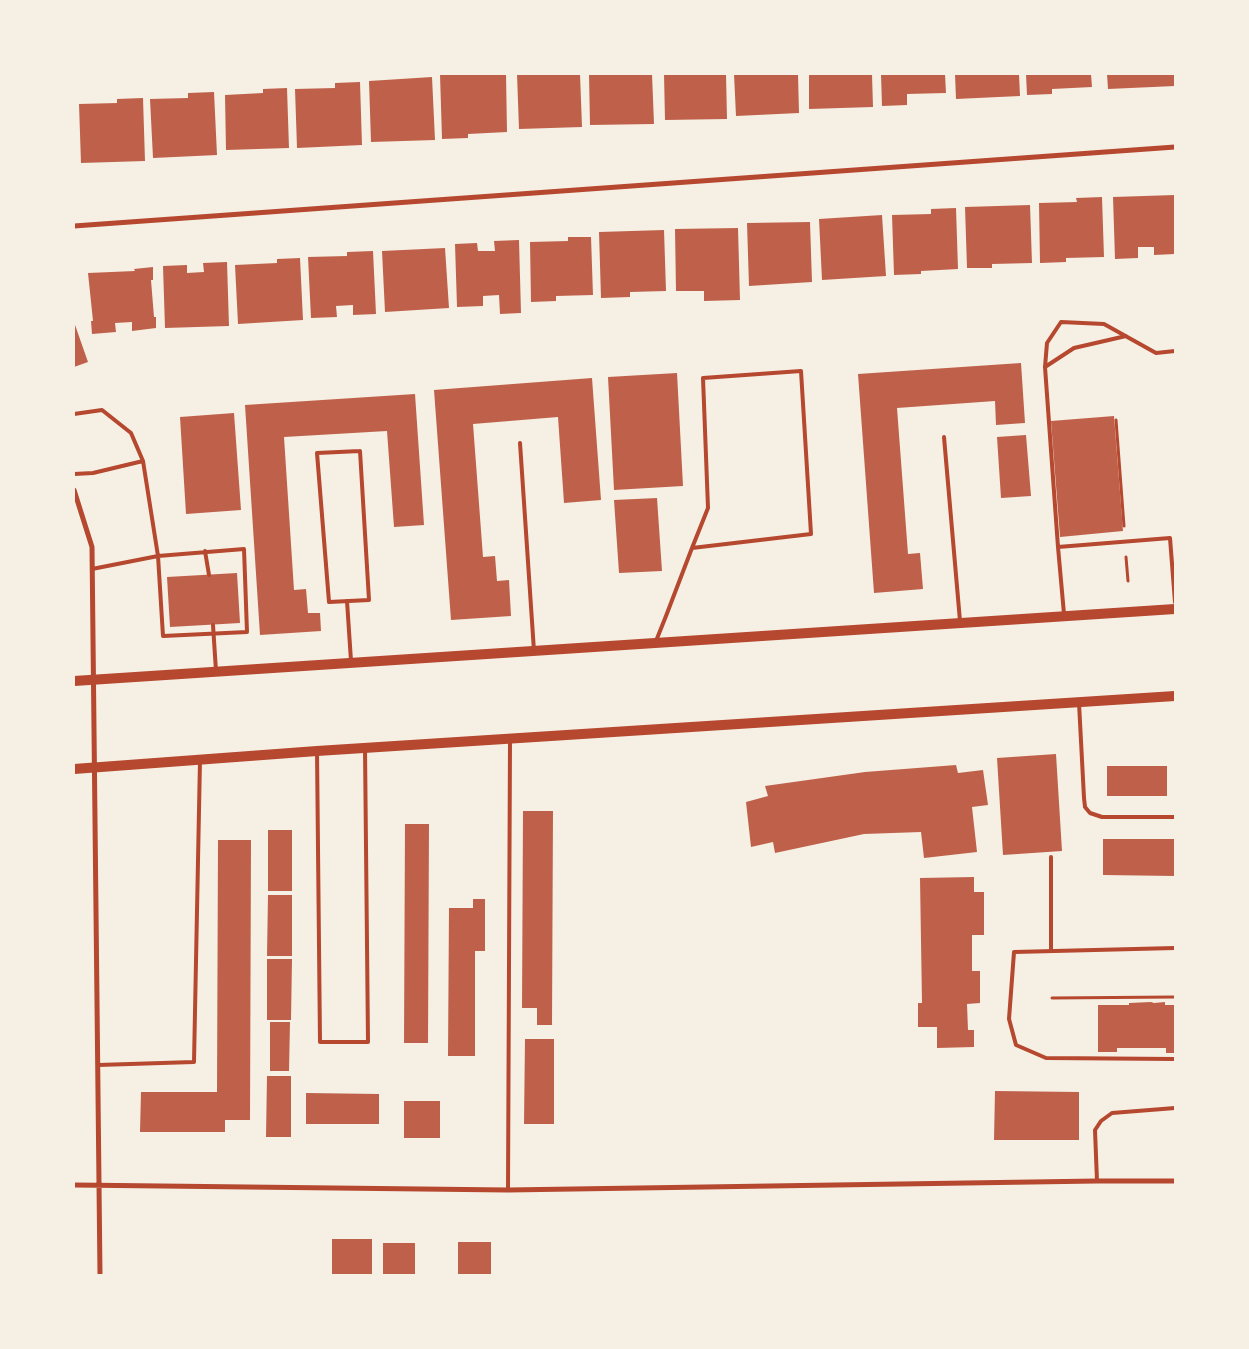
<!DOCTYPE html>
<style>
body{margin:0}
#map{position:relative;width:1249px;height:1349px;overflow:hidden;background:#f6efe4;font-family:"PT Sans",sans-serif}
canvas{display:block}
.frame{position:absolute;inset:0;border:75px solid #f6efe4;pointer-events:none}
</style>
<div id="map">
<canvas width="1249" height="1349"></canvas>
<div class="frame"></div>
</div>
<script>
const ctx = document.querySelector('canvas').getContext('2d');
ctx.lineJoin = 'round';
function paint(path, color) { ctx.fillStyle = color; ctx.fill(path, 'evenodd'); }
const poly = rows => new Path2D(rows.map(r => 'M' + r).join(''));
function trace(path, color, width, dash) { ctx.strokeStyle = color; ctx.lineWidth = width; ctx.lineCap = dash ? 'butt' : 'round'; ctx.setLineDash(dash || []); ctx.stroke(path); }
paint(poly([
 [440,74,506,74,507,132,468,134,468,138,442,139],
 [517,74,580,74,582,127,519,129],
 [589,74,652,74,654,124,590,125],
 [664,74,726,74,727,119,665,120],
 [734,74,798,74,799,113,736,116],
 [809,74,872,74,873,107,809,109],
 [881,74,945,74,946,93,907,94,907,105,882,106],
 [955,74,1019,74,1020,96,956,99],
 [1026,74,1091,74,1092,87,1052,89,1052,94,1027,95],
 [1107,74,1174,74,1175,86,1108,89],
 [432,77,435,140,371,142,369,81],
 [360,82,362,145,297,148,295,89,335,88,335,83],
 [287,88,289,148,226,150,225,95,263,93,263,89],
 [214,92,217,155,153,158,150,99,188,98,188,93],
 [143,98,145,161,81,163,79,104,117,103,117,99],
 [1175,195,1175,254,1154,255,1154,247,1138,247,1138,258,1115,259,1113,197],
 [1102,197,1104,257,1066,258,1066,262,1040,263,1039,203,1077,202,1076,198],
 [1030,205,1032,263,992,264,992,268,967,268,965,207],
 [956,208,958,269,921,271,921,274,894,275,892,215,931,214,931,209],
 [882,215,886,276,822,280,819,219],
 [810,222,812,282,749,286,747,223],
 [738,228,740,300,704,301,704,291,676,291,675,229],
 [664,230,666,291,630,292,630,297,601,298,599,232],
 [568,237,591,237,593,295,556,296,556,301,531,302,530,242,568,241],
 [519,240,521,313,500,314,499,295,483,296,483,306,457,307,455,244,477,243,478,251,495,251,494,241],
 [445,248,449,308,385,312,382,251],
 [373,251,376,314,353,315,353,305,336,306,337,317,311,318,308,257,347,256,347,252],
 [300,258,303,320,238,324,235,265,277,263,277,259],
 [227,262,229,326,165,328,163,266,187,265,187,273,204,272,203,263],
 [153,267,153,280,151,280,154,317,156,317,156,328,132,331,132,322,115,323,116,332,92,334,91,321,93,321,88,273,135,271,134,269],
 [74,322,88,362,74,367],
 [1021,363,1025,423,996,425,995,401,897,408,908,554,920,553,923,589,874,593,858,374],
 [677,373,683,486,614,490,608,377],
 [592,378,601,500,564,503,558,417,473,424,483,557,495,556,497,581,509,580,511,616,451,620,434,390],
 [415,394,424,525,394,527,387,431,284,437,294,590,306,589,308,613,320,613,321,631,260,635,245,405],
 [234,413,241,510,186,514,180,417],
 [1114,416,1123,531,1060,537,1051,421],
 [1026,435,1031,496,1001,498,997,437],
 [657,498,662,571,619,573,614,500],
 [237,573,240,623,170,627,167,577],
 [1056,754,1062,851,1003,855,997,758],
 [956,765,958,773,983,770,988,805,972,807,977,852,924,858,921,832,864,834,775,853,773,842,751,847,746,802,768,796,765,786,865,772],
 [1107,766,1167,766,1167,796,1107,796],
 [523,811,553,811,552,1025,537,1025,537,1008,522,1008],
 [405,824,429,824,428,1043,404,1043],
 [268,830,292,830,292,891,268,891],
 [1103,839,1175,839,1175,876,1103,875],
 [218,840,251,840,250,1120,225,1120,225,1132,140,1132,141,1092,217,1092],
 [974,877,974,892,984,892,984,935,972,935,972,971,980,971,980,1003,967,1004,968,1030,974,1030,974,1047,937,1048,937,1027,918,1027,918,1003,922,1003,920,878],
 [268,895,292,895,292,956,267,956],
 [473,899,485,899,485,951,475,951,475,1056,448,1056,449,908,473,908],
 [267,959,292,959,291,1020,267,1020],
 [1151,1002,1154,1003,1165,1002,1165,1005,1175,1005,1175,1053,1166,1053,1166,1048,1117,1048,1117,1052,1098,1052,1098,1005,1129,1005,1129,1003],
 [270,1022,290,1022,289,1071,270,1071],
 [525,1039,554,1039,554,1124,524,1124],
 [267,1076,291,1076,291,1137,266,1137],
 [995,1091,1079,1092,1079,1140,994,1140],
 [306,1093,379,1094,379,1124,306,1124],
 [404,1101,440,1101,440,1138,404,1138],
 [332,1239,372,1239,372,1275,332,1275],
 [458,1242,491,1242,491,1275,458,1275],
 [383,1243,415,1243,415,1275,383,1275]
]), '#bf614a');
trace(poly([
 [1116,420,1124,526],
 [1126,557,1128,581],
 [1052,998,1175,997]
]), '#b5482f', 3);
trace(poly([
 [1045,367,1074,348,1126,336],
 [74,414,102,410,131,433,143,461,158,556,163,636,247,632,244,549,158,556,92,569],
 [944,437,960,621],
 [520,443,534,651],
 [360,451,369,600,329,602,317,453,360,451],
 [74,474,93,473,143,461],
 [1058,547,1170,538,1175,602],
 [205,551,209,575],
 [347,601,351,661],
 [1064,614,1058,547,1045,367,1047,343,1061,322,1104,324,1156,353,1175,351],
 [213,625,216,671],
 [656,641,666,616,692,548,708,508,703,378,801,371,811,534,692,548],
 [1079,703,1084,798,1085,807,1090,813,1102,817,1175,817],
 [317,751,320,1042,368,1042,365,748],
 [1175,948,1014,952,1009,1019,1016,1045,1046,1058,1175,1059],
 [1051,951,1051,857],
 [98,1065,194,1062,200,760],
 [1097,1181,1095,1130,1101,1121,1112,1113,1175,1108],
 [508,1190,510,740]
]), '#b5482f', 4);
trace(poly([
 [74,226,1175,147],
 [74,490,92,547,100,1275],
 [74,1185,508,1190,1097,1181,1175,1181]
]), '#b5482f', 5);
trace(poly([
 [74,681,1175,609],
 [74,769,317,751,1175,696]
]), '#b5482f', 10);
</script>
